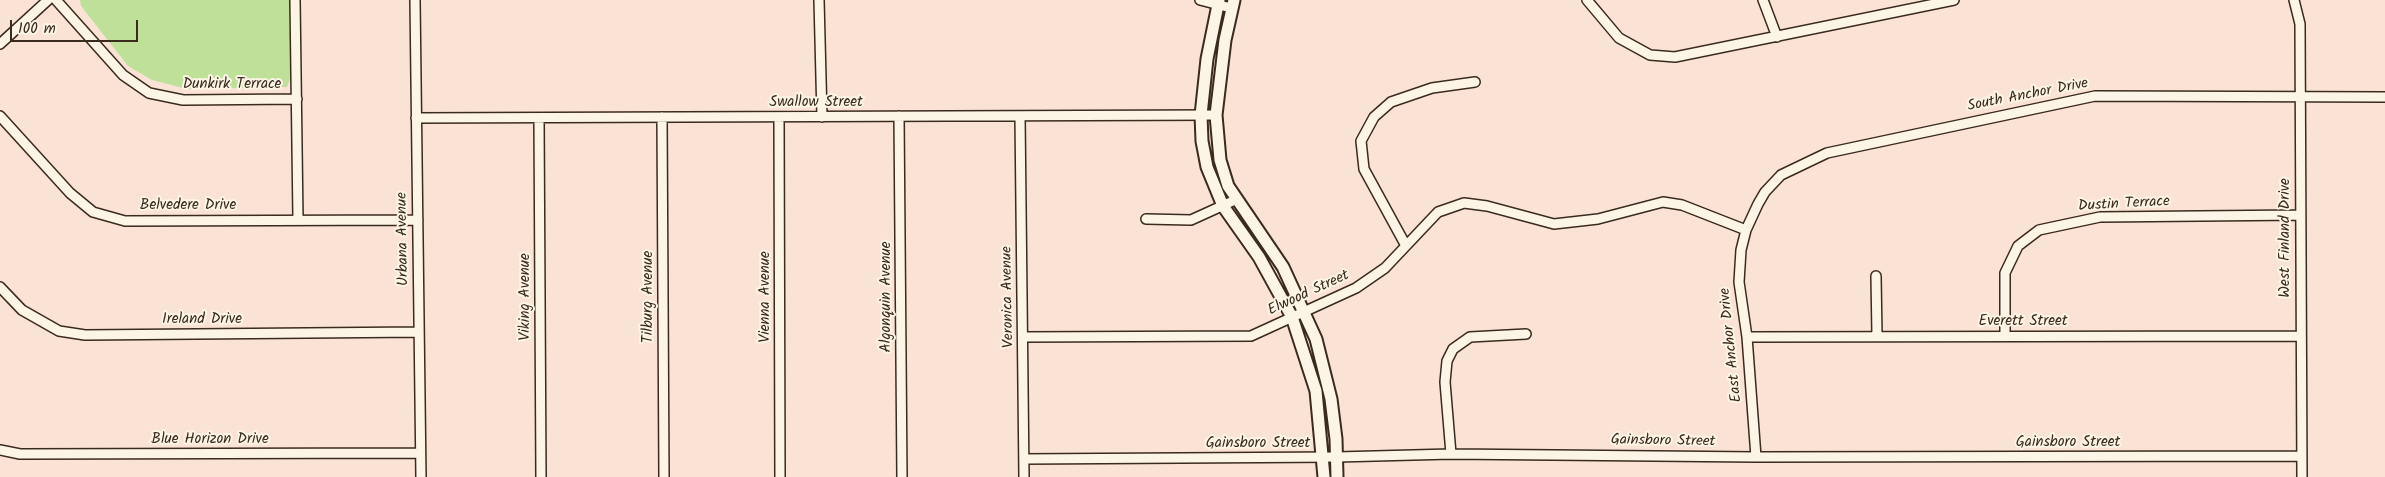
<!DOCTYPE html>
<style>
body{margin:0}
#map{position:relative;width:2385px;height:477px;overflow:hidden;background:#fae3d5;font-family:Kalam,sans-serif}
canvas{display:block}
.scale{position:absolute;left:10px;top:20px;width:128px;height:22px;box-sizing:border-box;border:2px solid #3b2a1e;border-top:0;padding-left:6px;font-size:15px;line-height:18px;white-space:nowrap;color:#3b2a1e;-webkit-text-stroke:4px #fcf5e5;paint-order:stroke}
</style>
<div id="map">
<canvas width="2385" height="477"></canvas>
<div class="scale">100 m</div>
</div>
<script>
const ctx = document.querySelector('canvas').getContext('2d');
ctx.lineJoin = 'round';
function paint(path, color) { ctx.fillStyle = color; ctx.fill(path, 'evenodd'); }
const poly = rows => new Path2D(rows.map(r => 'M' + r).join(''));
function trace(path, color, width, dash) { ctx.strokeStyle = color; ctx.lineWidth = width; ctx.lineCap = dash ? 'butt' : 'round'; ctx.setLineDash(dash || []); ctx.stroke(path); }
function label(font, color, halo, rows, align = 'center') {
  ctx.font = font + ' Kalam,sans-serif'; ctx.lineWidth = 4; ctx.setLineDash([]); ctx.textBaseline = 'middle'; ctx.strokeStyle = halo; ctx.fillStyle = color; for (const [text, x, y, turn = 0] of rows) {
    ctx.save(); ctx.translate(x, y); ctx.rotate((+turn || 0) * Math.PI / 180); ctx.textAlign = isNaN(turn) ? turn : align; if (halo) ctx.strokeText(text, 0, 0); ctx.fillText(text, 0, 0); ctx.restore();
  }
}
paint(poly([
 [80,0,291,0,292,73,287,87,187,89,152,80,128,66,81,6]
]), '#bee099');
const street = poly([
 [56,0,123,75,149,93,183,100,297,99],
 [295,0,298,219],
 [415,0,421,477],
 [819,0,822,117],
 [1200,0,1231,8],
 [1587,0,1619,38,1650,55,1675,57,1954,0],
 [1763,0,1777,37],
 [2294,0,2300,24,2302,477],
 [0,44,48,0],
 [0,116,70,193,93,212,125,221,418,220],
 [899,116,902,477],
 [1020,116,1024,477],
 [662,117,664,477],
 [779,117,780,477],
 [416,118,1216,115],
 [539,118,541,477],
 [1146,219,1191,220,1235,200],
 [1405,244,1364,169,1361,141,1374,117,1391,102,1432,88,1475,82],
 [1876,276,1877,336],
 [0,287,22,310,59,331,85,335,419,332],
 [2005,336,2005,273,2018,246,2039,230,2100,217,2300,215],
 [1024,337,1251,336,1356,288,1385,268,1438,212,1464,203,1487,206,1554,224,1598,219,1663,202,1682,205,1746,230],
 [1747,337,2300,336],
 [0,450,20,454,420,453],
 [1451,454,1445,382,1447,361,1453,349,1470,337,1526,334],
 [1756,457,1747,337,1739,282,1741,250,1746,230,1758,204,1765,192,1781,175,1827,153,2095,96,2385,97],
 [1024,459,1337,457,1451,454,1756,457,2302,456]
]);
const secondary = poly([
 [1219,0,1207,59,1201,115,1202,141,1207,167,1223,206,1259,257,1292,317,1316,391,1324,477],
 [1234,0,1225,40,1216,115,1220,160,1228,186,1283,267,1316,339,1331,399,1336,439,1337,477]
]);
trace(street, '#3b2a1e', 12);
trace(secondary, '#3b2a1e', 15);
trace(street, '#fcf5e5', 9);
trace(secondary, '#fcf5e5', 11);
label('15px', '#3b2a1e', '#fcf5e5', [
 ["Dunkirk Terrace",232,85],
 ["South Anchor Drive",2028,96,-11],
 ["Swallow Street",816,103],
 ["Dustin Terrace",2124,205,-3],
 ["Belvedere Drive",188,206],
 ["West Finland Drive",2286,238,-90],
 ["Urbana Avenue",404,239,-91],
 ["Elwood Street",1309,294,-25],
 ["Viking Avenue",526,297,-90],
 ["Tilburg Avenue",649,297,-90],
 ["Vienna Avenue",766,297,-90],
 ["Algonquin Avenue",887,297,-90],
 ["Veronica Avenue",1009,297,-91],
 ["Ireland Drive",202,320],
 ["Everett Street",2023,322],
 ["East Anchor Drive",1732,345,-96],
 ["Blue Horizon Drive",210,440],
 ["Gainsboro Street",1663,442,1],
 ["Gainsboro Street",2068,443],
 ["Gainsboro Street",1258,444]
]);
</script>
